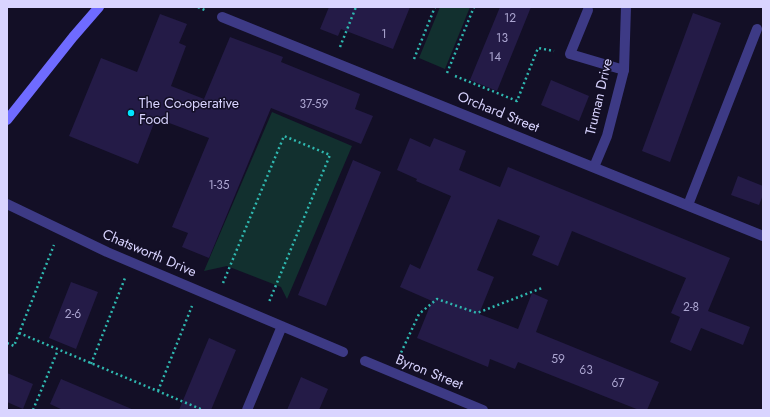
<!DOCTYPE html>
<style>
body{margin:0}
#map{position:relative;width:770px;height:417px;overflow:hidden;background:#130f26;font-family:Jost,sans-serif}
canvas{display:block}
.frame{position:absolute;inset:0;border:8px solid #d9d4ff;pointer-events:none}
</style>
<div id="map">
<canvas width="770" height="417"></canvas>
<div class="frame"></div>
</div>
<script>
const ctx = document.querySelector('canvas').getContext('2d');
ctx.lineJoin = 'round';
function paint(path, color) { ctx.fillStyle = color; ctx.fill(path, 'evenodd'); }
const poly = rows => new Path2D(rows.map(r => 'M' + r).join(''));
function trace(path, color, width, dash) { ctx.strokeStyle = color; ctx.lineWidth = width; ctx.lineCap = dash ? 'butt' : 'round'; ctx.setLineDash(dash || []); ctx.stroke(path); }
function label(font, color, halo, rows, align = 'center') {
  ctx.font = font + ' Jost,sans-serif'; ctx.lineWidth = 3; ctx.setLineDash([]); ctx.textBaseline = 'middle'; ctx.strokeStyle = halo; ctx.fillStyle = color; for (const [text, x, y, turn = 0] of rows) {
    ctx.save(); ctx.translate(x, y); ctx.rotate((+turn || 0) * Math.PI / 180); ctx.textAlign = isNaN(turn) ? turn : align; if (halo) ctx.strokeText(text, 0, 0); ctx.fillText(text, 0, 0); ctx.restore();
  }
}
paint(poly([
 [440,7,470,7,445,69,419,58],
 [272,112,352,146,287,299,281,287,227,266,204,271]
]), '#12302f');
paint(poly([
 [329,7,410,7,393,49,341,29,338,36,320,29],
 [500,7,531,7,497,91,470,80],
 [693,13,721,23,670,162,642,151],
 [160,14,187,24,179,43,186,46,171,86,204,99,230,37,283,57,281,62,360,94,355,109,373,116,361,144,271,108,209,258,182,247,188,233,172,227,209,138,156,118,138,164,69,136,101,58,137,72],
 [551,80,589,96,579,121,541,105],
 [410,138,430,147,434,138,466,151,459,170,500,187,508,167,730,258,708,311,750,327,743,345,701,328,691,351,670,342,680,317,671,313,686,278,572,231,558,266,532,255,540,236,498,219,477,270,494,277,479,314,518,329,532,293,548,300,536,332,659,382,647,410,639,410,518,362,515,369,490,359,488,367,417,338,432,301,400,287,410,264,420,269,451,196,416,181,417,179,397,170],
 [353,160,381,172,326,306,298,295],
 [738,176,763,186,763,195,759,205,731,195],
 [71,282,98,292,76,349,49,338],
 [209,338,236,350,211,410,179,410],
 [7,373,33,384,23,409,7,402],
 [301,377,328,389,319,410,287,410],
 [61,379,134,410,63,410,50,404]
]), '#241b47');
trace(poly([
 [198,7,207,11],
 [340,47,356,7],
 [414,59,435,7],
 [447,73,474,7],
 [455,76,517,101,538,48,554,51],
 [223,283,284,136,330,155,269,302],
 [19,333,203,410],
 [7,343,14,346,54,245],
 [399,357,419,314,437,299,477,313,542,288],
 [91,364,125,278],
 [158,391,192,306],
 [33,410,58,350]
]), '#2fb8b0', 2.5, [2, 3]);
trace(poly([
 [588,10,570,54,624,70],
 [688,205,757,29]
]), '#3d3a85', 10);
trace(poly([
 [222,17,763,236],
 [594,167,607,136,624,70,626,7],
 [7,204,107,252,343,352],
 [365,361,483,410],
 [247,410,282,326]
]), '#3d3a85', 10);
trace(poly([
 [7,120,73,37,99,7]
]), '#6f6bff', 10);
for (const [x, y, r, color] of [
 [131,113,4,"#00e5ff"]
]) { const dot = new Path2D(); dot.arc(x, y, r, 0, 2 * Math.PI); ctx.fillStyle = color; ctx.fill(dot); trace(dot, '#130f26', 1.5); }
label('12px', '#aca6d1', null, [
 ["12",510,19],
 ["1",384,35],
 ["13",502,39],
 ["14",495,58],
 ["37-59",314,105],
 ["1-35",219,186],
 ["2-8",691,308],
 ["2-6",73,315],
 ["59",558,360],
 ["63",586,371],
 ["67",618,384]
]);
label('14px', '#d9d4ff', '#130f26', [
 ["Truman Drive",600,97,-77],
 ["Orchard Street",498,113,22],
 ["Chatsworth Drive",149,254,23],
 ["Byron Street",429,373,22]
]);
label('14px', '#d9d4ff', '#130f26', [
 ["The Co-operative",139,105],
 ["Food",139,121]
], 'left');
</script>
